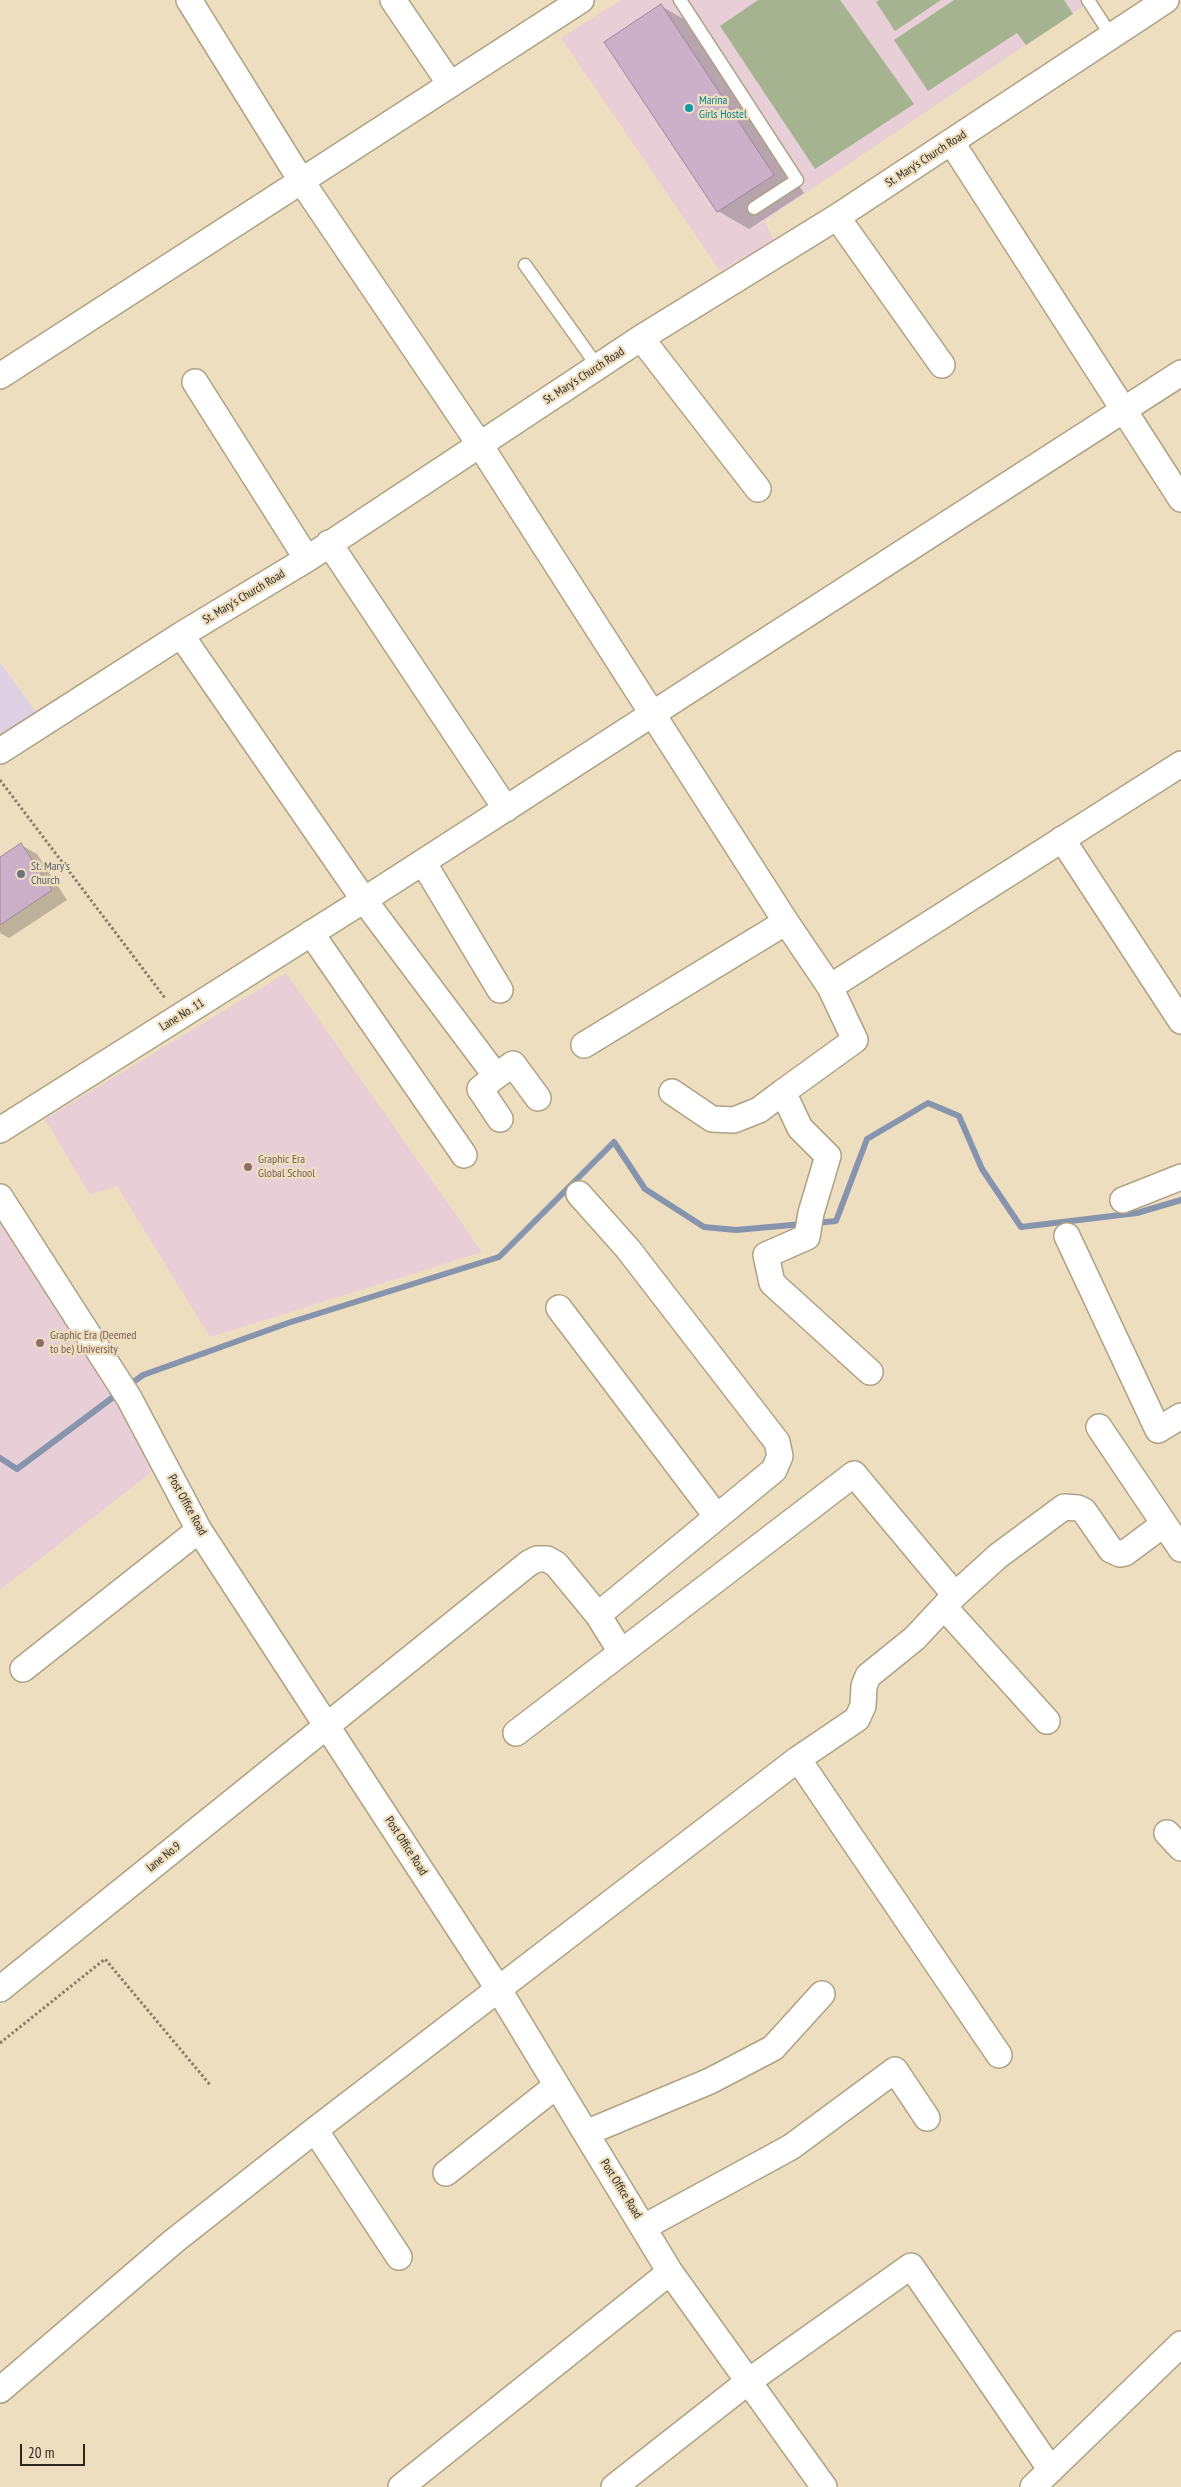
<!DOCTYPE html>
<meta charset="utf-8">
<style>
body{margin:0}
#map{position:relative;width:1181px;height:2487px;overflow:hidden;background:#eedec0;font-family:"PT Sans Narrow",sans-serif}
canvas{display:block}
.scale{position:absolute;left:20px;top:2444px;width:65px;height:22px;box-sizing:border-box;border:2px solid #2e281c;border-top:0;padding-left:6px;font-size:15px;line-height:18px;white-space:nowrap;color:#2e281c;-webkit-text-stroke:4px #eedec0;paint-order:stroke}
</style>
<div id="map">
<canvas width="1181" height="2487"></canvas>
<div class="scale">20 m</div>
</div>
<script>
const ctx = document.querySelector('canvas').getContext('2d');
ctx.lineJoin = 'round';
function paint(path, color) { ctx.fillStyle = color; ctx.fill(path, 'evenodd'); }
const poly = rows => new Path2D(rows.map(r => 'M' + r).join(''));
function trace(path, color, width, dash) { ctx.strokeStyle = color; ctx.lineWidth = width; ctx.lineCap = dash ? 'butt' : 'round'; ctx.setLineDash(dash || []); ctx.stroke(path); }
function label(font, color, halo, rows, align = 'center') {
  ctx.font = font + ' "PT Sans Narrow",sans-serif'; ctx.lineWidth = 4.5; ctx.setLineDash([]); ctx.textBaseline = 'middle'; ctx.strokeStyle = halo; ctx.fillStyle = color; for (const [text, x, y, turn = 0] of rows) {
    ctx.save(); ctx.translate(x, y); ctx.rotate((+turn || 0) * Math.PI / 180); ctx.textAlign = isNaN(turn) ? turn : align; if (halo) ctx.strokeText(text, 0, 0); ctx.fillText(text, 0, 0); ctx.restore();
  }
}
paint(poly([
 [621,0,1092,0,764,221,774,240,720,271,561,38],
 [286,973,482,1252,210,1337,117,1186,90,1195,45,1119],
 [0,1218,158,1467,0,1590]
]), '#e7ced7');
paint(poly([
 [0,662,36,712,0,736]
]), '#ded1e4');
paint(poly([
 [758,0,840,0,914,104,815,169,720,26],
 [879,0,941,0,895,31,876,2],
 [954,0,1064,0,1073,14,1026,45,1017,33,928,91,894,40]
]), '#a6b391');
paint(poly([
 [661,6,692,24,804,193,749,229,718,211],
 [21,845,37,854,67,900,9,938,0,933,0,859]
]), '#0003');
trace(poly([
 [816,1223,836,1221,867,1139,928,1103,959,1116,982,1169,1021,1227,1137,1213,1181,1200],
 [128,1386,143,1375,288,1323,499,1257,614,1142,645,1189,704,1227,736,1230,803,1224],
 [0,1458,17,1469,120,1392]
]), '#8794ad', 6);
const building = poly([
 [661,4,774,175,717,212,604,42,661,4],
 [21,843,52,890,0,925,0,857,21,843]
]);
paint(building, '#cab1c9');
trace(building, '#a0889f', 1);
const lane = poly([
 [680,0,797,180,754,208],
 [1088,0,1112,37],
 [525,265,598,367]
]);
const street = poly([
 [189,0,302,182,480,445,786,922,830,987,855,1040,783,1092,800,1128,828,1156,811,1213,807,1237,766,1255,772,1283,870,1372],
 [393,0,450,84],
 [952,143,1181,499],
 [837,217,942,365],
 [641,338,758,489],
 [0,376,581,0],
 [195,382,307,559],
 [329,543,506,809],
 [181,635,364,900,496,1076,513,1064,538,1098],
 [0,751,181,635,307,559,641,338,837,217,1166,0],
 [1062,839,1181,1021],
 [423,862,500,990],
 [311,933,464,1155],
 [830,987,1181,764],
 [584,1045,786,922],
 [496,1076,480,1089,500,1119],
 [672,1092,712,1119,734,1120,759,1110,783,1092],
 [0,1130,364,900,1181,373],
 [579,1194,628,1249,777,1442,780,1456,774,1470,598,1615],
 [0,1197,129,1398,199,1530,499,1990,670,2272,824,2487],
 [1123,1200,1181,1177],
 [1067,1236,1158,1430,1181,1416],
 [559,1308,717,1517],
 [1099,1427,1181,1549],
 [944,1607,1047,1721],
 [23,1669,199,1530],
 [516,1733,854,1474,955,1595],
 [798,1759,999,2055],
 [1167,1833,1181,1848],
 [0,1989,529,1563,537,1559,547,1559,556,1564,598,1615,621,1652],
 [315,2130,399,2257],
 [586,2133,710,2081,773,2048,822,1994],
 [446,2173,556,2086],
 [644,2227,791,2147,895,2070,927,2118],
 [0,2390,174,2241,315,2130,798,1759,857,1719,863,1706,864,1686,868,1676,915,1638,955,1595,998,1556,1064,1507,1078,1508,1084,1511,1111,1550,1120,1554,1125,1553,1164,1524],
 [401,2487,670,2272],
 [614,2487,749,2381,911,2266,1051,2470],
 [1033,2487,1181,2344]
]);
trace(lane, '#afa184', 15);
trace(street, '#afa184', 28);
trace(poly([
 [0,780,165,998],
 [0,2043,105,1959,211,2086]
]), '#877d68', 3, [2.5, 2.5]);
trace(lane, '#fff', 12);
trace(street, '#fff', 25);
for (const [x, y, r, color] of [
 [689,108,5,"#0f9aa8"],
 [21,874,5,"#6b7280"],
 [248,1167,5,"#8d6e63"],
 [40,1343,5,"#8d6e63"]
]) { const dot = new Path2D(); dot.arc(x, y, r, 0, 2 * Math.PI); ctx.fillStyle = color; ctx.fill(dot); trace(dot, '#eedec0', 2); }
label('12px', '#0d838f', '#eedec0', [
 ["Marina",699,101],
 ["Girls Hostel",699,115]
], 'left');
label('12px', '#2e281c', '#eedec0', [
 ["St. Mary's Church Road",926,159,-33],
 ["St. Mary's Church Road",584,376,-33],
 ["St. Mary's Church Road",244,597,-31],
 ["Lane No. 11",182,1015,-32],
 ["Post Office Road",187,1505,61],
 ["Post Office Road",406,1846,57],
 ["lane No.9",164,1857,-39],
 ["Post Office Road",621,2189,58]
]);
label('12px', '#5b616d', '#eedec0', [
 ["St. Mary’s",31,867],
 ["Church",31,881]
], 'left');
label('12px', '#785e54', '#eedec0', [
 ["Graphic Era",258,1160],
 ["Global School",258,1174],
 ["Graphic Era (Deemed",50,1336],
 ["to be) University",50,1350]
], 'left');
</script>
